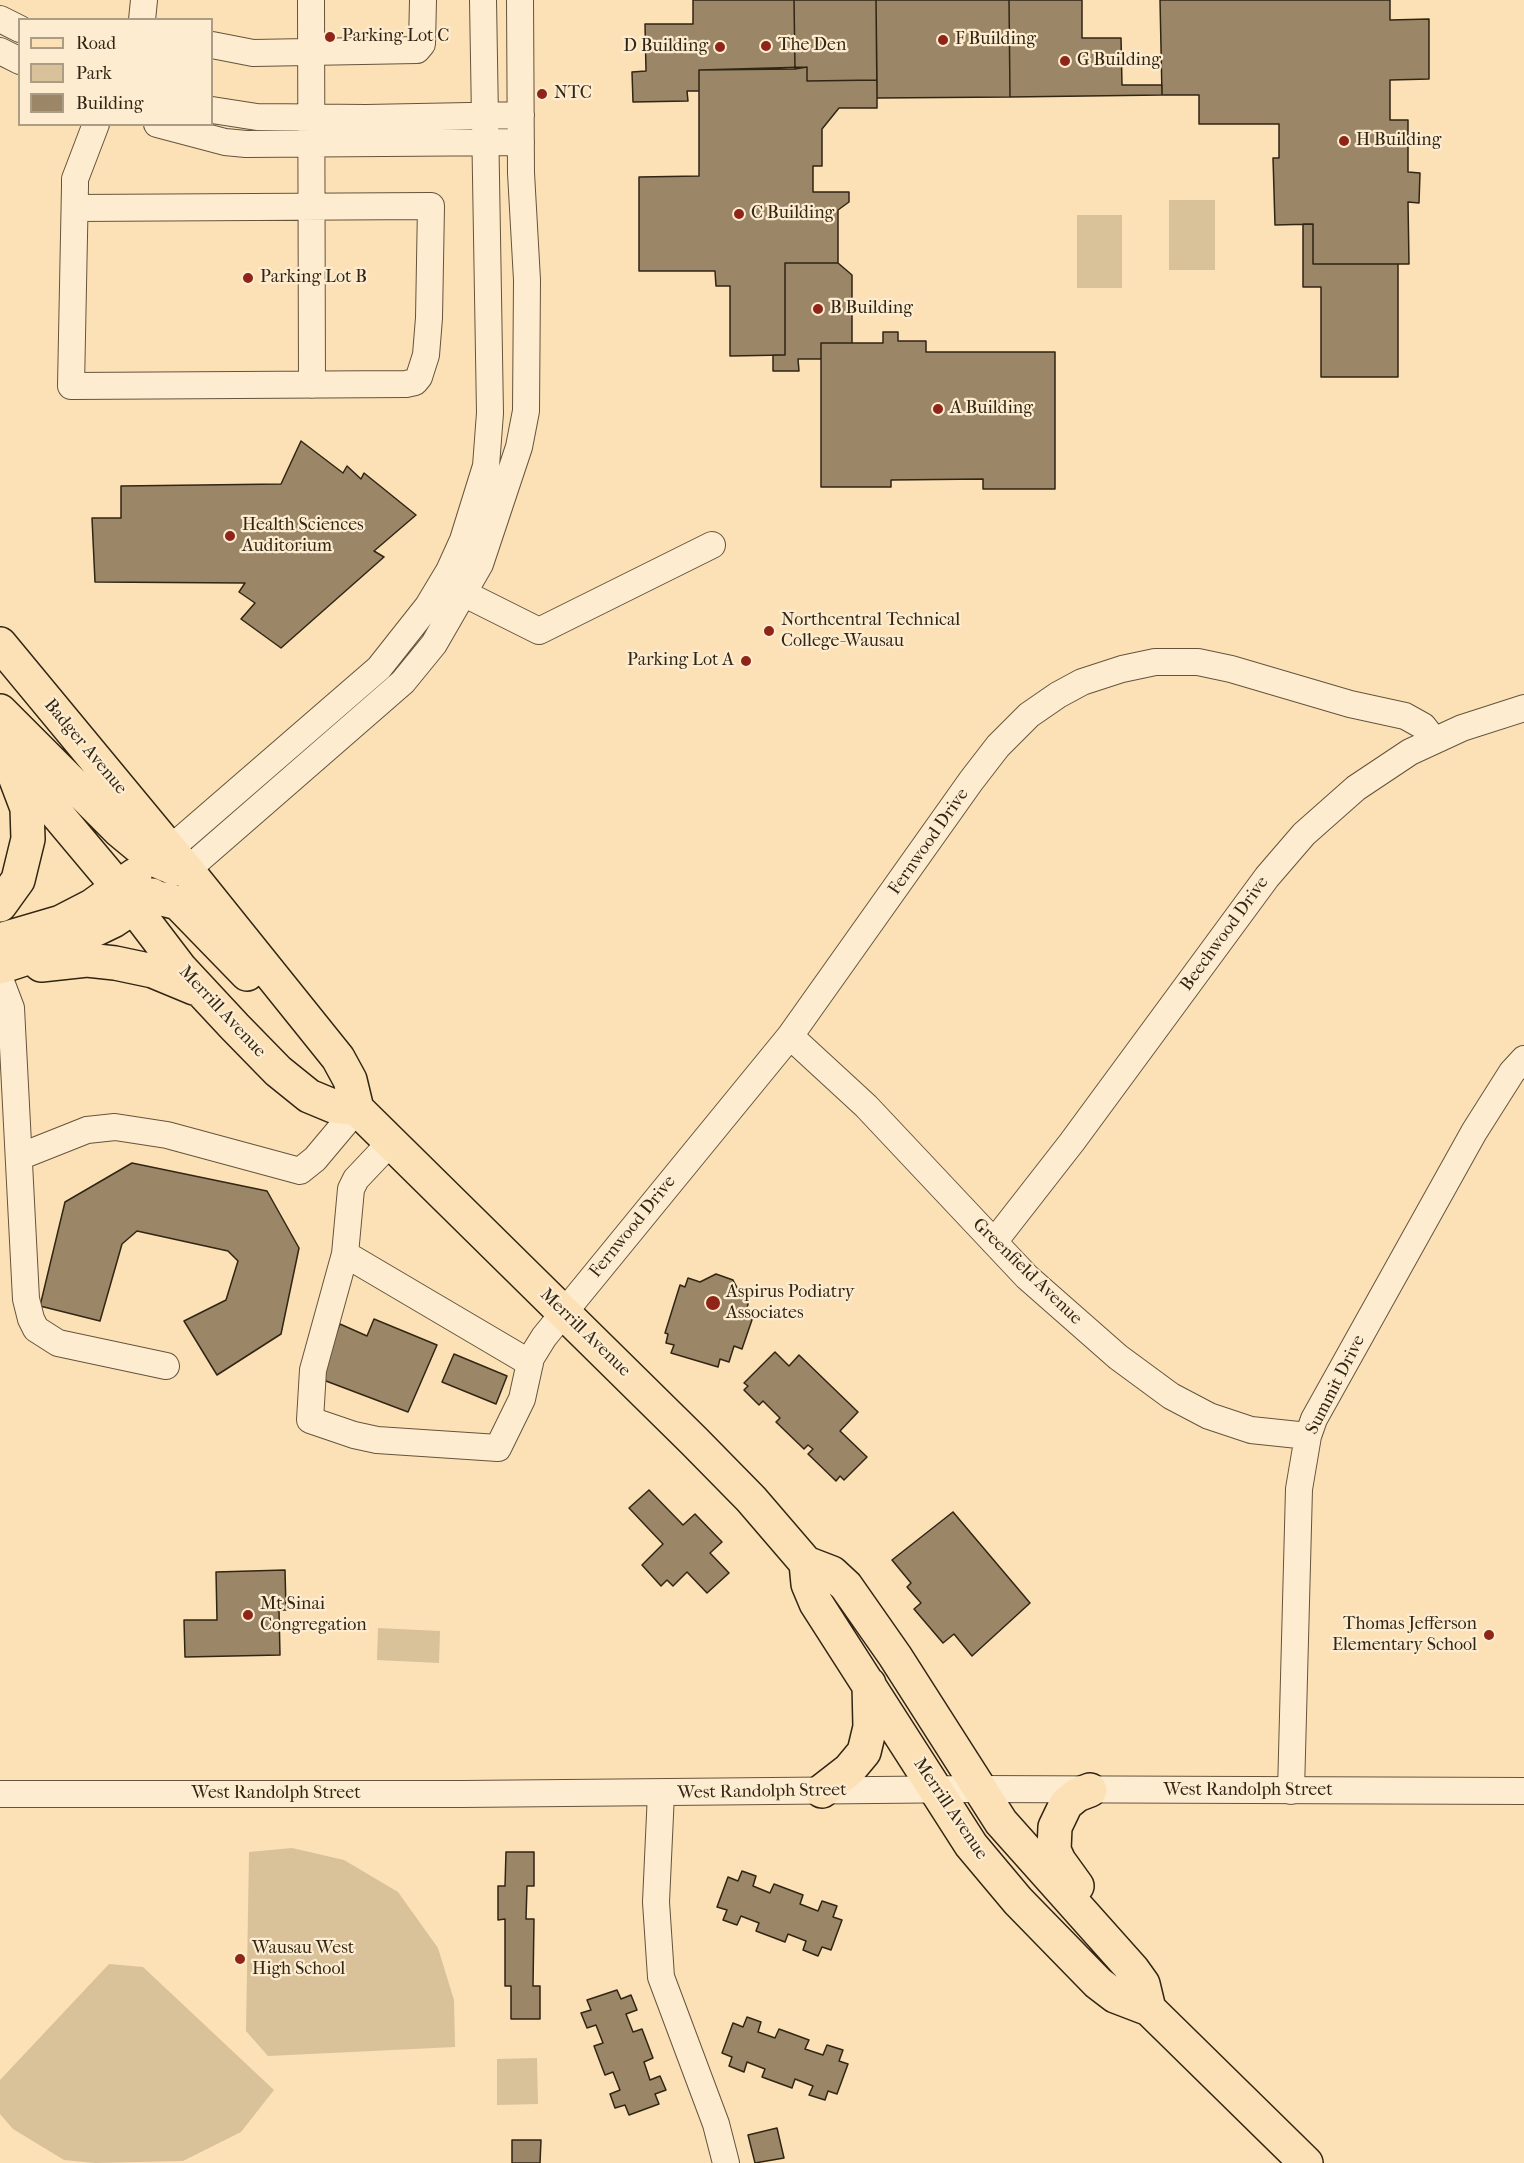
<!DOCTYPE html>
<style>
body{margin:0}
#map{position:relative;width:1524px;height:2163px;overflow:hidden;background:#fce1b6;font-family:"IM FELL French Canon",serif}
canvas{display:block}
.legend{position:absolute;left:18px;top:18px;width:195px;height:108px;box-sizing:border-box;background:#fdecd0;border:2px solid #ab9c85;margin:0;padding:8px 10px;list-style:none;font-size:18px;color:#312514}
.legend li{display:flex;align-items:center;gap:12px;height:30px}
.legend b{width:30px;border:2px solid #ab9c85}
</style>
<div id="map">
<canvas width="1524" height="2163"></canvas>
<ul class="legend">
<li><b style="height:8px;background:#fce1b6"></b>Road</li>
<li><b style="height:16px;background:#d9c19a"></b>Park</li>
<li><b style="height:16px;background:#9b8768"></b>Building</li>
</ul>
</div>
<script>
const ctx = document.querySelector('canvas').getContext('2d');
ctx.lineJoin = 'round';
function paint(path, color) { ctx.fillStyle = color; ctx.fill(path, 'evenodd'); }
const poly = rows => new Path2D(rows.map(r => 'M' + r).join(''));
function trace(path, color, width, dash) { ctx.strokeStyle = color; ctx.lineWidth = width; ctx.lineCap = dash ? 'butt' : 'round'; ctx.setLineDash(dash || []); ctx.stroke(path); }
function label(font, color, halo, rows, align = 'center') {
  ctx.font = font + ' "IM FELL French Canon",serif'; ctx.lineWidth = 4.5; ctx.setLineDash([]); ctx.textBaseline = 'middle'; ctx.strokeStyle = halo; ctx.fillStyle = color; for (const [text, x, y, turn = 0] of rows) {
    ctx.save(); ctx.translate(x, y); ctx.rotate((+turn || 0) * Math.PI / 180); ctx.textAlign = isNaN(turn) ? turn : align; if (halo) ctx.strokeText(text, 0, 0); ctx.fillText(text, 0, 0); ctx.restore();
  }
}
paint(poly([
 [1169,200,1215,200,1215,270,1169,270],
 [1077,215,1122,215,1122,288,1077,288],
 [378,1628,440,1631,439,1663,377,1660],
 [292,1848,344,1860,398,1892,438,1948,454,2000,455,2047,268,2056,246,2031,249,1852],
 [109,1964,143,1967,274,2090,241,2132,183,2161,95,2163,64,2160,13,2129,0,2114,0,2080],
 [537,2058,538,2104,497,2105,497,2059]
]), '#d9c19a');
const building = poly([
 [693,0,794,0,795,69,699,70,699,91,687,91,688,101,633,102,632,72,646,71,645,24,693,24,693,0],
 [794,0,876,0,877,80,807,81,807,67,795,69,794,0],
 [876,0,1009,0,1010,97,877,98,876,0],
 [1009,0,1082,0,1082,38,1121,38,1122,85,1162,85,1162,95,1010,97,1009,0],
 [1160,0,1390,0,1390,20,1429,19,1429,79,1390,80,1390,120,1408,120,1408,172,1420,173,1419,203,1408,202,1409,264,1313,264,1313,224,1275,225,1273,158,1279,158,1279,124,1199,124,1199,95,1162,95,1160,0],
 [807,67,807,81,877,80,877,108,839,108,822,129,822,166,813,166,813,192,849,192,849,202,838,210,838,263,785,263,785,355,730,356,730,286,716,286,715,271,639,271,639,177,699,176,699,70,807,67],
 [1303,224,1313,224,1313,264,1398,264,1398,377,1321,377,1321,287,1303,287,1303,224],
 [785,263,838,263,852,275,852,343,821,343,821,359,798,359,799,371,773,371,773,355,785,355,785,263],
 [883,332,898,332,898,341,926,341,926,352,1055,352,1055,489,983,489,983,479,891,480,891,487,821,487,821,343,883,343,883,332],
 [301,441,343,473,347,466,361,479,364,473,416,515,374,551,384,557,281,648,241,619,255,603,239,592,245,583,95,582,92,518,121,518,121,486,281,484,301,441],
 [132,1163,267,1191,299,1248,281,1334,217,1375,184,1321,226,1300,238,1261,228,1251,137,1231,122,1244,100,1321,40,1306,65,1202,132,1163],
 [716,1274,733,1280,742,1297,749,1300,747,1308,755,1311,742,1349,734,1346,729,1362,720,1359,718,1367,671,1353,674,1345,666,1343,668,1334,665,1333,680,1285,685,1287,688,1278,700,1282,716,1274],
 [374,1319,437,1345,408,1412,318,1378,340,1324,367,1336,374,1319],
 [775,1352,789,1366,799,1355,858,1412,840,1431,867,1457,844,1480,840,1476,836,1481,808,1454,813,1449,808,1445,804,1449,776,1422,780,1418,763,1401,759,1405,744,1390,748,1386,744,1383,775,1352],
 [454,1354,507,1376,496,1404,442,1382,454,1354],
 [649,1490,683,1525,695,1514,722,1542,710,1553,729,1573,707,1593,687,1572,673,1586,667,1580,661,1586,642,1565,663,1544,629,1508,649,1490],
 [953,1512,1030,1603,972,1656,954,1634,943,1643,914,1609,921,1603,907,1587,911,1583,892,1560,953,1512],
 [285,1570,286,1610,279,1610,280,1655,185,1657,184,1620,217,1620,216,1572,285,1570],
 [506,1852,534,1852,534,1886,527,1886,526,1919,534,1919,533,1986,540,1986,540,2019,511,2019,511,1986,505,1986,505,1919,498,1920,498,1886,505,1886,506,1852],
 [742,1871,756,1876,753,1886,770,1893,774,1884,803,1895,800,1904,818,1911,822,1901,837,1906,833,1917,842,1920,831,1950,822,1947,818,1956,803,1950,806,1941,788,1934,785,1942,756,1931,759,1923,741,1916,737,1925,723,1920,727,1910,717,1907,728,1877,738,1881,742,1871],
 [617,1990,621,1999,631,1995,637,2010,626,2014,633,2032,642,2029,653,2058,644,2062,650,2080,660,2076,666,2090,655,2094,659,2104,629,2115,625,2105,615,2108,610,2094,620,2090,613,2072,605,2075,594,2046,603,2043,596,2025,587,2028,581,2013,591,2010,587,2000,617,1990],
 [747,2017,761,2022,758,2032,775,2038,779,2029,809,2040,805,2049,823,2055,827,2045,843,2050,839,2061,848,2064,837,2094,828,2091,825,2100,809,2095,813,2086,795,2079,792,2088,762,2077,765,2069,747,2062,744,2072,729,2066,732,2057,722,2053,733,2023,743,2027,747,2017],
 [777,2128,784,2158,755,2163,748,2135,777,2128],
 [512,2140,541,2140,540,2163,512,2163,512,2140]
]);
paint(building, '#9b8768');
trace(building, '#312514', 1.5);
const minor = poly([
 [311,0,312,385],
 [0,19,20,29],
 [142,20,144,0],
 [212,45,253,53,417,50,422,44,423,0],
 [0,51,20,61],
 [212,110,257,117,366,118,521,115],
 [157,124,225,142,246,144,521,142],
 [75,208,431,206,429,318,426,355,419,377,415,382,406,384,71,386,75,186,75,179,96,124],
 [449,586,539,631,712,545],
 [170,849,379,668,428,606,449,571,463,540,486,466,490,413,483,0],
 [187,870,403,682,434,644,480,564,519,447,526,411,527,280,521,173,520,0],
 [0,979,11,1008,26,1299,31,1319,36,1329,58,1343,166,1366],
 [790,1036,866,1106,1027,1277,1118,1357,1171,1396,1209,1416,1251,1430,1308,1436],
 [390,1143,356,1179,351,1189,345,1254,313,1370,310,1420,354,1435,377,1440,498,1448,522,1399,531,1358,544,1337,790,1036,971,781,998,746,1029,715,1058,695,1082,682,1122,669,1155,662,1198,662,1231,669,1350,704,1405,716,1423,726,1434,740],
 [19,1157,87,1130,115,1127,167,1135,300,1171,315,1159,357,1109],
 [994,1242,1072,1142,1267,877,1304,834,1356,788,1410,752,1462,728,1524,708],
 [345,1254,530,1363],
 [1291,1791,1299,1489,1308,1436,1314,1419,1474,1132,1512,1072,1524,1059],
 [661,1793,656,1902,661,1977,716,2124,726,2163],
 [0,1794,462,1794,978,1789,1524,1791]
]);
const major = poly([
 [0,644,187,870,338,1058,350,1080,357,1109,694,1441,751,1499,806,1563,832,1573,846,1586,895,1656,1001,1822,1133,1970,1143,1984,1149,2009],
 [0,711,120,831,155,860,176,869],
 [0,746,119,888,180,968,235,1027,278,1071,309,1096,333,1106,357,1109],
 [119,888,178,903,247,974],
 [0,905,18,880,28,839,27,808,14,774],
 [0,940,61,922,92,906,135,875],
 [41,965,87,960,115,963,153,971,194,988],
 [0,967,55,949,113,921,152,895],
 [806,1563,808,1584,816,1603,971,1845,1018,1901,1098,1983,1115,1996,1149,2009,1306,2163],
 [822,1791,849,1770,864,1752,870,1727,869,1684],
 [1077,1886,1059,1861,1054,1850,1055,1827,1066,1804,1077,1795,1090,1790]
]);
trace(minor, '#64543c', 28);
trace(major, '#312514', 36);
trace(minor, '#fdecd0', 26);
trace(major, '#fce1b6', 33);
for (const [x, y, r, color] of [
 [330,37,6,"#8f2418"],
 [943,40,6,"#8f2418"],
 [766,46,6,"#8f2418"],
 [720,47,6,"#8f2418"],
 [1065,61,6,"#8f2418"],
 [542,94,6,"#8f2418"],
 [1344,141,6,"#8f2418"],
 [739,214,6,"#8f2418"],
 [248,278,6,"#8f2418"],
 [818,309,6,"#8f2418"],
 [938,409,6,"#8f2418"],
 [230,536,6,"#8f2418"],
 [769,631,6,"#8f2418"],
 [746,661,6,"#8f2418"],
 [713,1303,8,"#8f2418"],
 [248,1615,6,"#8f2418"],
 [1489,1635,6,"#8f2418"],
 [240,1959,6,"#8f2418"]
]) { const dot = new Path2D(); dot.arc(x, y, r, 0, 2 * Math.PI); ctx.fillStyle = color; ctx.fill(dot); trace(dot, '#fdecd0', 2); }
label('18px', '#312514', '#fdecd0', [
 ["Parking Lot C",342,37],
 ["F Building",955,40],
 ["The Den",778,46],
 ["D Building",708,47,"right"],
 ["G Building",1077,61],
 ["NTC",554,94],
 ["H Building",1356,141],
 ["C Building",751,214],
 ["Parking Lot B",260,278],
 ["B Building",830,309],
 ["A Building",950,409],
 ["Health Sciences",242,526],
 ["Auditorium",242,547],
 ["Northcentral Technical",781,621],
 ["College-Wausau",781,642],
 ["Parking Lot A",734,661,"right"],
 ["Aspirus Podiatry",726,1293],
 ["Associates",726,1314],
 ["Mt Sinai",260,1605],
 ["Congregation",260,1626],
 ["Thomas Jefferson",1477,1625,"right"],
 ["Elementary School",1477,1646,"right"],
 ["Wausau West",252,1949],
 ["High School",252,1970]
], 'left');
label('18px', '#312514', '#fdecd0', [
 ["Badger Avenue",85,747,50],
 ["Fernwood Drive",929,842,-55],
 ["Beechwood Drive",1225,934,-54],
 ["Merrill Avenue",222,1012,47],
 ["Fernwood Drive",633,1227,-51],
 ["Greenfield Avenue",1027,1272,44],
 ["Merrill Avenue",585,1333,44],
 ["Summit Drive",1336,1385,-63],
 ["West Randolph Street",1248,1791],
 ["West Randolph Street",762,1792,-1],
 ["West Randolph Street",276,1794],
 ["Merrill Avenue",950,1809,56]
]);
</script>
